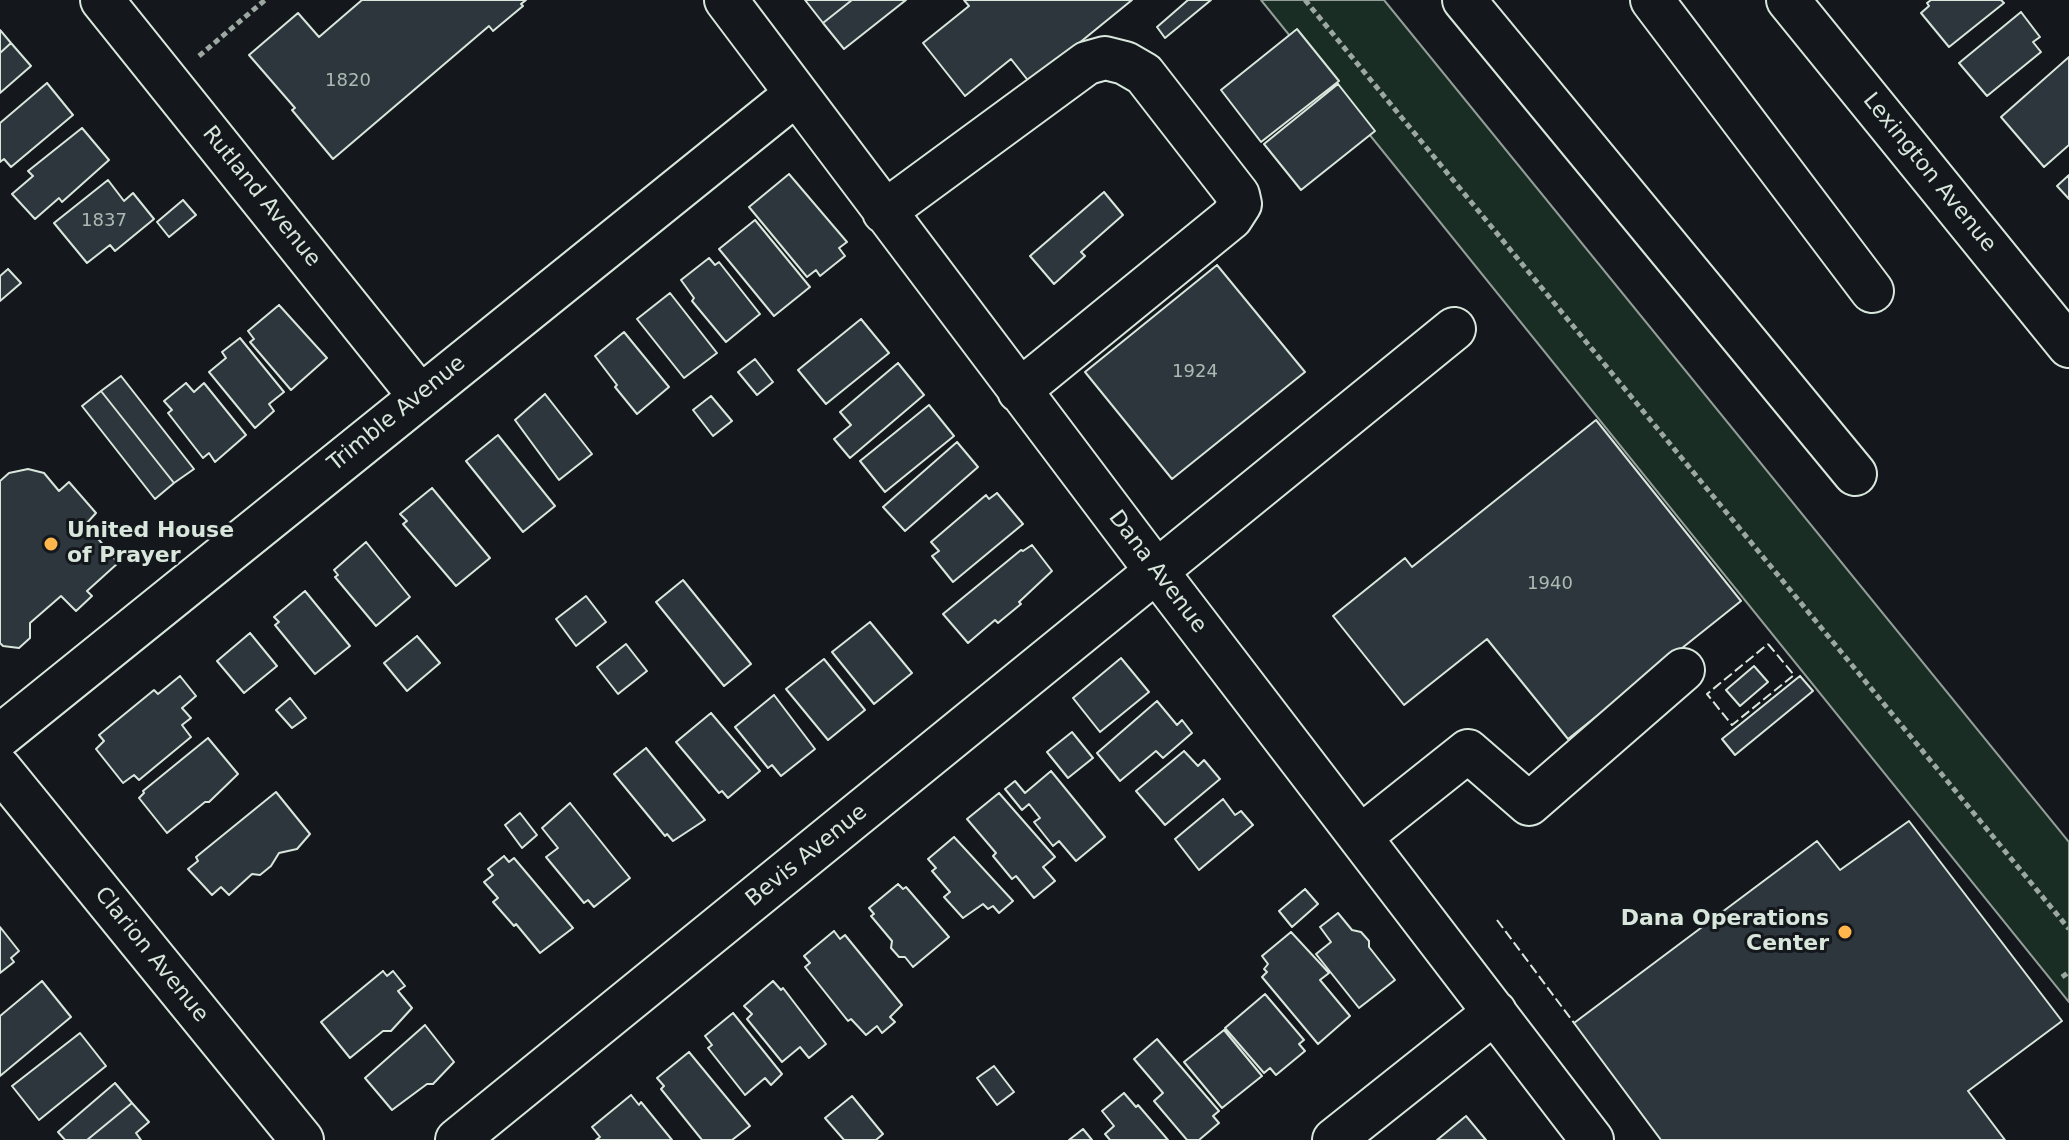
<!DOCTYPE html>
<style>
body{margin:0}
canvas{display:block;background:#14181c}
</style>
<canvas width="2069" height="1140"></canvas>
<script>
const ctx = document.querySelector('canvas').getContext('2d');
ctx.lineJoin = 'round';
function paint(path, color) { ctx.fillStyle = color; ctx.fill(path, 'evenodd'); }
const poly = rows => new Path2D(rows.map(r => 'M' + r).join(''));
function trace(path, color, width, dash) { ctx.strokeStyle = color; ctx.lineWidth = width; ctx.lineCap = dash ? 'butt' : 'round'; ctx.setLineDash(dash || []); ctx.stroke(path); }
function label(font, color, halo, rows, align = 'center') {
  ctx.font = font + ' "DejaVu Sans",sans-serif'; ctx.lineWidth = 6; ctx.setLineDash([]); ctx.textBaseline = 'middle'; ctx.strokeStyle = halo; ctx.fillStyle = color; for (const [text, x, y, turn = 0] of rows) {
    ctx.save(); ctx.translate(x, y); ctx.rotate((+turn || 0) * Math.PI / 180); ctx.textAlign = isNaN(turn) ? turn : align; if (halo) ctx.strokeText(text, 0, 0); ctx.fillText(text, 0, 0); ctx.restore();
  }
}
const green = poly([
 [1261,0,1384,0,2069,842,2069,1002,1261,0]
]);
paint(green, '#1a2d24');
trace(green, '#939e99', 2);
const building = poly([
 [362,0,526,0,521,4,523,6,493,31,489,26,333,159,292,110,295,108,249,55,298,13,319,37,362,0],
 [805,0,852,0,823,23,805,0],
 [852,0,906,0,844,49,823,23,852,0],
 [964,0,1132,0,1030,83,1011,59,965,96,923,43,969,6,964,0],
 [1188,0,1211,0,1165,38,1157,27,1188,0],
 [1931,0,2001,0,2004,3,1949,47,1921,13,1929,6,1927,3,1931,0],
 [2021,12,2040,37,2033,42,2041,52,1987,96,1959,63,2021,12],
 [1297,29,1339,81,1261,142,1221,90,1297,29],
 [0,30,11,43,0,53,0,30],
 [11,43,31,66,0,93,0,53,11,43],
 [2069,57,2069,145,2044,167,2001,117,2069,57],
 [47,83,73,115,11,167,4,159,0,162,0,123,47,83],
 [1338,84,1375,131,1301,190,1264,144,1338,84],
 [82,128,109,160,62,202,59,198,35,219,12,194,33,176,28,171,82,128],
 [789,174,847,242,839,248,845,256,820,276,816,270,807,277,749,207,789,174],
 [2069,175,2069,199,2057,186,2069,175],
 [108,180,124,201,133,193,154,219,115,251,110,245,87,263,54,223,108,180],
 [1104,192,1123,215,1081,252,1085,256,1054,284,1030,256,1104,192],
 [183,200,196,215,169,237,157,222,183,200],
 [755,220,810,287,774,316,719,249,755,220],
 [709,258,715,265,719,262,760,314,726,342,692,301,694,298,681,280,709,258],
 [1217,265,1305,372,1172,479,1085,372,1217,265],
 [8,269,21,283,0,301,0,276,8,269],
 [670,293,717,353,684,378,637,319,670,293],
 [279,305,327,358,291,390,250,342,254,339,248,331,279,305],
 [861,319,889,353,826,404,798,370,861,319],
 [624,332,669,387,637,414,615,387,617,385,595,356,624,332],
 [240,338,284,392,269,404,274,411,255,428,209,372,226,358,222,352,240,338],
 [755,359,773,382,757,395,738,372,755,359],
 [898,363,924,395,850,458,834,439,851,425,840,412,898,363],
 [121,376,194,469,174,483,101,391,121,376],
 [186,383,194,392,204,383,246,435,215,462,209,453,203,458,168,413,172,410,164,401,186,383],
 [101,391,174,483,155,499,82,406,101,391],
 [545,394,592,454,559,480,515,420,545,394],
 [711,396,732,421,713,436,693,410,711,396],
 [929,405,954,436,885,492,860,461,929,405],
 [1596,420,1741,601,1568,739,1487,639,1404,705,1333,616,1405,558,1412,567,1596,420],
 [498,435,555,506,523,532,466,461,498,435],
 [957,442,978,467,905,531,883,507,957,442],
 [28,469,44,473,59,491,69,482,96,513,86,524,118,563,87,591,92,596,76,611,61,596,30,623,30,638,19,648,3,646,0,643,0,481,9,473,28,469],
 [432,488,490,558,456,586,403,524,407,521,400,514,432,488],
 [997,493,1023,524,953,582,932,556,939,551,931,542,986,495,989,499,997,493],
 [366,542,410,597,376,626,335,577,338,575,334,570,366,542],
 [1032,545,1052,571,1019,602,1021,604,998,623,995,620,968,643,943,614,1021,550,1023,551,1032,545],
 [683,580,751,664,724,686,656,602,683,580],
 [305,591,350,646,315,674,275,625,279,622,274,617,305,591],
 [586,596,606,622,576,646,556,619,586,596],
 [870,622,912,673,874,704,832,652,870,622],
 [250,633,277,666,244,693,217,661,250,633],
 [417,636,440,663,407,691,384,663,417,636],
 [626,644,647,671,618,694,597,667,626,644],
 [1121,658,1149,692,1100,732,1073,698,1121,658],
 [824,659,865,710,828,740,786,689,824,659],
 [1754,666,1768,682,1740,706,1726,690,1754,666],
 [180,676,196,696,182,708,191,718,182,725,191,737,139,780,134,775,123,783,96,749,104,741,99,735,154,690,158,694,180,676],
 [1800,676,1813,691,1735,755,1722,739,1800,676],
 [774,695,815,749,781,776,772,765,768,768,735,727,774,695],
 [290,698,306,718,292,728,276,710,290,698],
 [1157,701,1177,725,1182,720,1192,733,1163,758,1156,751,1120,781,1097,753,1157,701],
 [711,713,760,771,728,798,722,791,719,793,676,742,711,713],
 [1072,732,1093,758,1068,778,1047,752,1072,732],
 [208,738,238,774,209,802,205,802,167,833,139,798,144,793,143,791,208,738],
 [646,748,705,820,673,841,667,834,665,836,614,774,646,748],
 [1184,751,1198,766,1204,760,1220,779,1165,825,1136,791,1184,751],
 [1051,771,1105,837,1076,861,1059,841,1053,846,1034,822,1040,818,1029,804,1022,810,1005,789,1015,781,1025,793,1051,771],
 [276,792,310,834,297,849,279,853,271,866,260,875,252,874,229,895,221,887,212,895,188,869,198,861,196,857,276,792],
 [999,793,1055,857,1043,867,1055,881,1034,898,1016,876,1012,879,993,856,996,853,967,819,999,793],
 [1223,799,1235,815,1241,811,1253,825,1199,870,1175,839,1223,799],
 [570,803,630,878,594,907,588,900,584,903,546,857,558,848,542,828,570,803],
 [520,813,537,835,522,848,505,825,520,813],
 [1909,821,2062,1021,1968,1091,2005,1140,1661,1140,1574,1023,1817,841,1840,870,1909,821],
 [954,837,1013,901,999,913,993,906,988,909,983,904,963,918,944,897,950,892,932,871,936,868,928,859,954,837],
 [504,856,509,862,514,858,573,928,540,953,516,924,514,926,493,902,498,898,484,882,493,875,488,869,504,856],
 [898,884,903,889,906,887,949,937,913,967,905,957,899,957,891,948,892,941,871,916,874,914,869,908,898,884],
 [1305,889,1318,904,1292,927,1279,911,1305,889],
 [1338,913,1352,930,1361,932,1369,941,1369,947,1395,980,1359,1008,1316,954,1331,942,1320,927,1338,913],
 [0,927,19,951,11,958,14,962,0,973,0,927],
 [834,931,840,939,845,935,902,1005,890,1017,895,1022,882,1033,877,1026,866,1035,851,1019,848,1021,805,967,810,963,804,956,834,931],
 [1291,932,1329,973,1320,980,1350,1016,1318,1044,1262,977,1267,972,1264,969,1268,964,1262,956,1291,932],
 [383,971,387,976,393,971,405,986,398,991,412,1008,391,1031,383,1031,350,1058,321,1022,383,971],
 [42,981,71,1017,0,1076,0,1016,42,981],
 [773,981,781,990,783,988,826,1044,809,1058,800,1047,782,1062,747,1019,752,1014,744,1006,773,981],
 [1265,994,1304,1040,1299,1044,1305,1051,1276,1075,1270,1068,1264,1073,1225,1028,1265,994],
 [733,1013,782,1074,771,1085,765,1078,745,1095,708,1048,712,1045,705,1036,733,1013],
 [425,1025,454,1062,433,1084,427,1084,392,1110,365,1078,425,1025],
 [1224,1030,1262,1076,1222,1108,1184,1062,1224,1030],
 [80,1033,106,1066,39,1120,12,1086,80,1033],
 [1157,1039,1219,1111,1213,1116,1219,1123,1199,1140,1187,1140,1154,1101,1163,1093,1134,1059,1157,1039],
 [689,1052,750,1126,732,1140,702,1140,661,1089,664,1086,657,1078,689,1052],
 [994,1066,1014,1092,997,1105,977,1078,994,1066],
 [115,1083,132,1103,87,1140,65,1140,58,1132,115,1083],
 [1124,1093,1136,1107,1138,1105,1168,1140,1110,1140,1105,1134,1114,1126,1102,1111,1124,1093],
 [631,1095,639,1105,641,1102,672,1140,596,1140,600,1137,592,1127,631,1095],
 [852,1096,883,1134,876,1140,844,1140,825,1118,852,1096],
 [132,1103,149,1122,136,1133,141,1140,87,1140,132,1103],
 [1466,1116,1486,1140,1437,1140,1466,1116],
 [1083,1129,1092,1140,1069,1140,1083,1129]
]);
paint(building, '#2c363c');
trace(building, '#d8e6dc', 2);
const minor = poly([
 [102,0,419,395],
 [726,0,1157,572,1592,1140],
 [1464,0,1855,474],
 [1652,0,1872,291],
 [1788,0,2069,346],
 [884,212,1087,63,1105,58,1125,63,1144,74,1238,195,1240,204,1231,218,1019,391],
 [0,736,796,94],
 [0,769,302,1140],
 [1360,837,1468,751,1529,804,1683,670],
 [457,1140,1454,329],
 [1334,1140,1495,1012]
]);
trace(minor, '#d8e6dc', 46);
trace(poly([
 [1305,0,2069,929],
 [199,56,265,0],
 [2062,977,2069,972]
]), '#9da8a2', 5, [6, 4]);
trace(minor, '#14181c', 42);
trace(poly([
 [1768,644,1794,675,1732,725,1707,694,1768,644],
 [1497,920,1574,1023]
]), '#d8e6dc', 2, [10, 4]);
for (const [x, y, r, color] of [
 [51,544,8,"#ffb74d"],
 [1845,932,8,"#ffb74d"]
]) { const dot = new Path2D(); dot.arc(x, y, r, 0, 2 * Math.PI); ctx.fillStyle = color; ctx.fill(dot); trace(dot, '#14181c', 3); }
label('18px', '#adbab4', null, [
 ["1820",348,81],
 ["1837",104,221],
 ["1924",1195,372],
 ["1940",1550,584]
]);
label('22px', '#d8e6dc', '#14181c', [
 ["Lexington Avenue",1929,173,51],
 ["Rutland Avenue",261,197,51],
 ["Trimble Avenue",397,414,-39],
 ["Dana Avenue",1157,572,53],
 ["Bevis Avenue",807,856,-39],
 ["Clarion Avenue",151,955,51]
]);
label('bold 22px', '#d8e6dc', '#14181c', [
 ["United House",67,531],
 ["of Prayer",67,556],
 ["Dana Operations",1829,919,"right"],
 ["Center",1829,944,"right"]
], 'left');
</script>
